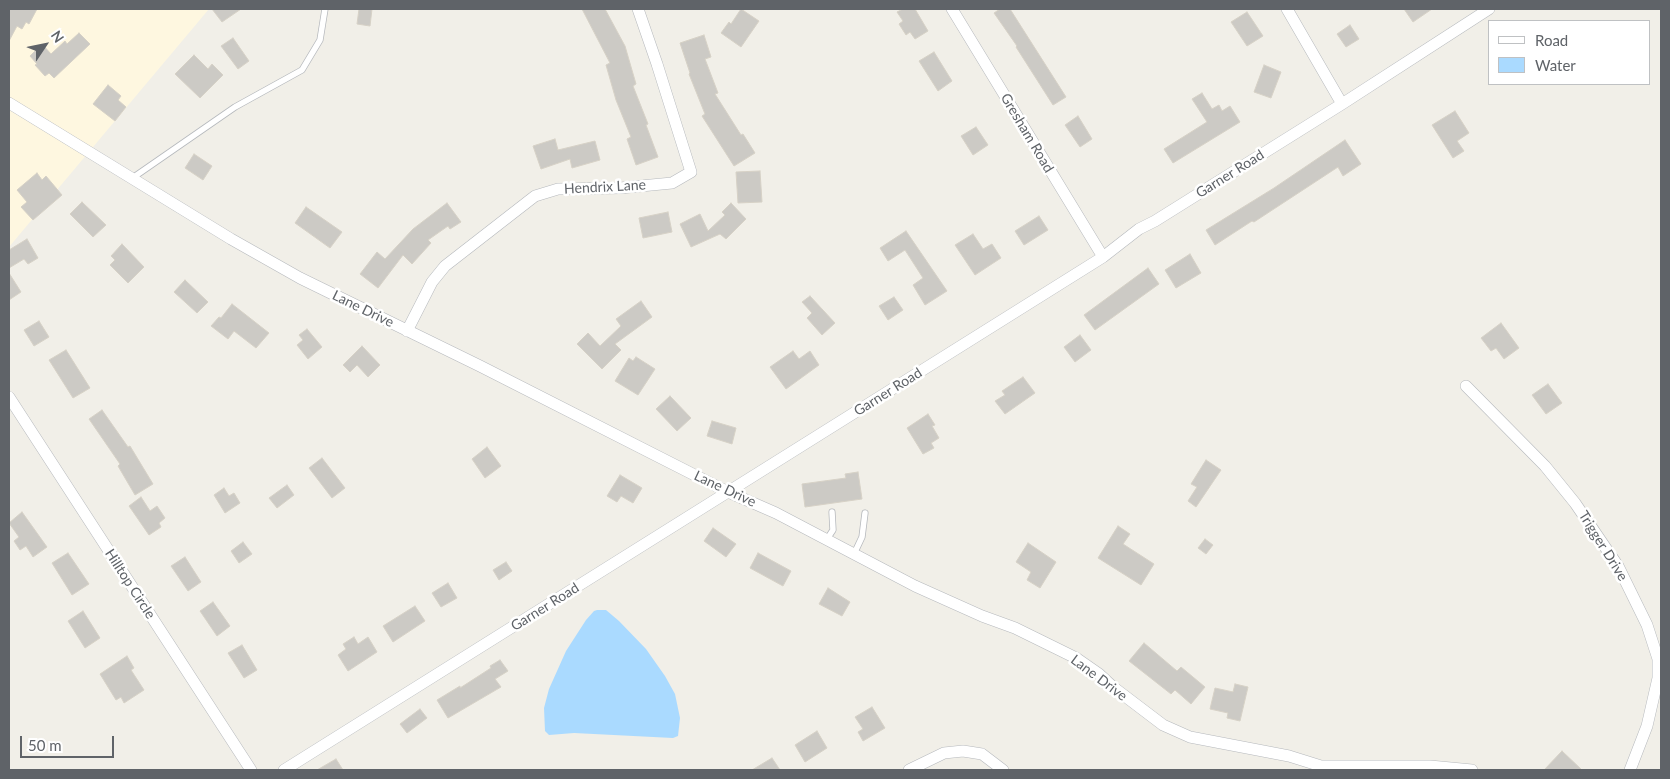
<!DOCTYPE html>
<style>
body{margin:0}
#map{position:relative;width:1670px;height:779px;overflow:hidden;background:#f1efe8;font-family:Lato,sans-serif}
canvas{display:block}
.frame{position:absolute;inset:0;border:10px solid #5f6368;pointer-events:none}
.legend{position:absolute;left:1488px;top:20px;width:162px;height:65px;box-sizing:border-box;background:#fff;border:1px solid #bfc1c3;margin:0;padding:6px 9px;list-style:none;font-size:15px;color:#5f6368}
.legend li{display:flex;align-items:center;gap:10px;height:25px}
.legend b{width:25px;border:1px solid #bfc1c3}
.north{position:absolute;left:20px;top:20px;width:50px;height:50px;-webkit-text-stroke:4px #fff;paint-order:stroke;rotate:56deg;font-size:14px;font-weight:700;line-height:20px;text-align:center;color:#5f6368}
.north::after{content:'';display:block;margin:auto;width:18px;height:22px;background:#5f6368;clip-path:polygon(50% 0,100% 100%,50% 72%,0 100%)}
.scale{position:absolute;left:20px;top:736px;width:94px;height:22px;box-sizing:border-box;border:2px solid #5f6368;border-top:0;padding-left:6px;font-size:15px;line-height:18px;white-space:nowrap;color:#5f6368;-webkit-text-stroke:4px #fff;paint-order:stroke}
</style>
<div id="map">
<canvas width="1670" height="779"></canvas>
<div class="frame"></div>
<ul class="legend">
<li><b style="height:6px;background:#fff"></b>Road</li>
<li><b style="height:14px;background:#aadaff"></b>Water</li>
</ul>
<div class="north">N</div>
<div class="scale">50 m</div>
</div>
<script>
const ctx = document.querySelector('canvas').getContext('2d');
ctx.lineJoin = 'round';
function paint(path, color) { ctx.fillStyle = color; ctx.fill(path, 'evenodd'); }
const poly = rows => new Path2D(rows.map(r => 'M' + r).join(''));
function trace(path, color, width, dash) { ctx.strokeStyle = color; ctx.lineWidth = width; ctx.lineCap = dash ? 'butt' : 'round'; ctx.setLineDash(dash || []); ctx.stroke(path); }
function label(font, color, halo, rows, align = 'center') {
  ctx.font = font + ' Lato,sans-serif'; ctx.lineWidth = 5; ctx.setLineDash([]); ctx.textBaseline = 'middle'; ctx.strokeStyle = halo; ctx.fillStyle = color; for (const [text, x, y, turn = 0] of rows) {
    ctx.save(); ctx.translate(x, y); ctx.rotate((+turn || 0) * Math.PI / 180); ctx.textAlign = isNaN(turn) ? turn : align; if (halo) ctx.strokeText(text, 0, 0); ctx.fillText(text, 0, 0); ctx.restore();
  }
}
paint(poly([
 [9,9,209,9,9,247]
]), '#fef7e0');
paint(poly([
 [597,610,606,610,619,621,646,649,665,676,675,694,680,718,678,736,673,738,574,733,549,735,545,731,544,708,549,689,566,651,586,620,594,611]
]), '#aadaff');
const building = poly([
 [9,9,37,9,29,24,26,22,22,29,17,26,9,41,9,9],
 [212,9,241,9,222,22,212,9],
 [359,9,372,9,370,26,357,24,359,9],
 [582,9,605,9,625,46,636,84,633,86,648,124,646,125,658,157,636,165,627,139,631,137,616,100,606,65,610,63,582,9],
 [741,9,759,21,741,47,721,33,729,22,731,24,741,9],
 [903,9,915,9,928,31,915,39,910,32,906,35,899,24,903,21,897,12,903,9],
 [1000,9,1010,9,1066,97,1053,105,1016,47,1017,46,994,13,1000,9],
 [1404,9,1432,9,1413,22,1404,9],
 [1247,12,1263,36,1247,46,1231,22,1247,12],
 [1350,25,1359,39,1346,47,1337,34,1350,25],
 [79,33,90,44,54,78,49,73,45,76,35,65,37,64,30,56,42,44,51,54,65,41,67,44,79,33],
 [704,35,711,57,705,59,718,93,715,94,741,135,743,134,755,153,734,166,702,116,705,114,689,74,690,73,680,43,704,35],
 [233,38,249,61,238,69,221,46,233,38],
 [934,52,952,81,938,91,919,61,934,52],
 [194,55,208,69,212,64,223,75,200,98,175,74,194,55],
 [1264,65,1281,72,1271,98,1254,92,1264,65],
 [108,85,121,96,118,100,126,107,115,121,93,104,108,85],
 [1202,93,1212,109,1219,105,1222,111,1230,106,1240,122,1173,163,1164,149,1207,122,1192,99,1202,93],
 [1455,111,1469,133,1457,141,1464,151,1453,158,1432,125,1455,111],
 [1078,116,1092,139,1080,147,1065,125,1078,116],
 [976,127,988,145,973,155,961,136,976,127],
 [555,139,558,150,595,141,600,160,572,168,570,159,541,169,533,146,555,139],
 [1345,140,1361,164,1343,176,1338,167,1254,222,1252,221,1215,245,1206,230,1274,188,1345,140],
 [194,154,212,166,203,180,185,168,194,154],
 [760,171,762,202,738,203,736,172,760,171],
 [37,173,42,180,46,176,62,195,33,220,21,207,27,202,17,190,37,173],
 [82,202,106,225,93,237,70,214,82,202],
 [447,203,461,222,450,229,448,226,428,240,431,243,412,264,403,255,378,288,360,274,377,252,385,259,413,229,447,203],
 [731,203,746,219,726,239,720,234,691,247,680,224,700,214,708,231,725,215,722,212,731,203],
 [306,207,342,232,330,248,295,223,306,207],
 [668,212,672,232,643,238,639,218,668,212],
 [1039,216,1048,230,1024,245,1015,231,1039,216],
 [906,231,947,291,925,305,913,285,923,278,905,250,888,261,880,248,906,231],
 [973,234,983,249,992,244,1001,258,975,275,955,245,973,234],
 [27,239,38,258,28,264,24,259,9,268,9,250,27,239],
 [122,244,144,267,128,283,110,265,115,260,111,256,122,244],
 [1190,254,1201,273,1176,288,1165,270,1190,254],
 [1148,268,1159,284,1095,330,1084,315,1148,268],
 [9,273,21,292,9,300,9,273],
 [185,280,208,302,197,313,174,292,185,280],
 [810,296,835,323,822,335,807,318,812,313,802,302,810,296],
 [894,297,903,310,888,320,879,306,894,297],
 [641,301,652,317,615,344,621,350,602,369,577,344,588,333,600,346,621,326,616,319,641,301],
 [232,304,269,333,256,348,234,331,228,339,211,326,219,317,221,318,232,304],
 [39,321,49,337,34,346,24,330,39,321],
 [1501,323,1519,348,1504,359,1496,348,1491,351,1481,338,1501,323],
 [307,329,322,347,308,359,297,345,303,340,299,335,307,329],
 [1080,335,1091,350,1075,362,1064,347,1080,335],
 [362,346,380,365,368,377,357,365,350,372,343,365,362,346],
 [66,350,90,388,73,398,49,360,66,350],
 [793,351,799,359,810,351,819,365,786,389,770,367,793,351],
 [636,357,655,369,638,395,615,381,629,358,633,361,636,357],
 [1023,377,1035,393,1005,414,995,401,1005,395,1002,391,1023,377],
 [1548,384,1562,403,1546,414,1532,395,1548,384],
 [670,396,691,418,677,431,656,409,670,396],
 [102,410,128,447,130,446,153,484,135,495,118,466,120,464,89,419,102,410],
 [928,414,935,425,932,426,939,438,931,443,934,448,923,454,907,428,928,414],
 [712,421,736,428,732,444,707,436,712,421],
 [487,447,501,466,485,478,472,459,487,447],
 [322,458,345,488,332,498,309,468,322,458],
 [1206,460,1221,470,1196,507,1188,501,1197,487,1191,484,1206,460],
 [858,472,862,499,805,507,802,484,846,478,845,474,858,472],
 [620,475,642,488,633,503,621,496,617,502,607,496,620,475],
 [287,485,294,495,277,508,269,498,287,485],
 [224,488,229,496,234,493,240,503,225,513,214,495,224,488],
 [141,497,150,511,157,506,165,518,159,523,161,527,149,535,129,506,141,497],
 [22,512,47,547,33,557,26,546,20,550,14,541,19,537,9,523,22,512],
 [1118,526,1130,534,1123,544,1154,564,1141,585,1098,558,1118,526],
 [713,528,736,544,726,557,704,541,713,528],
 [1205,539,1213,545,1206,554,1198,548,1205,539],
 [243,542,252,554,239,563,231,551,243,542],
 [1028,543,1056,562,1040,588,1027,580,1031,572,1016,562,1028,543],
 [68,553,89,584,72,595,52,563,68,553],
 [758,553,791,571,783,586,750,568,758,553],
 [185,557,201,582,188,591,171,566,185,557],
 [506,562,512,571,499,580,493,570,506,562],
 [448,583,457,598,441,607,432,593,448,583],
 [828,588,850,602,842,616,819,604,828,588],
 [213,602,230,626,217,636,200,611,213,602],
 [415,606,425,621,393,642,383,626,415,606],
 [83,611,100,638,85,648,68,621,83,611],
 [354,637,358,644,368,637,377,652,348,671,338,655,346,649,343,644,354,637],
 [1144,643,1177,671,1181,667,1205,687,1191,704,1175,690,1171,694,1129,661,1144,643],
 [242,645,257,670,244,678,228,653,242,645],
 [127,656,134,668,131,670,144,690,124,703,121,697,116,700,100,674,127,656],
 [500,660,508,671,495,679,501,687,448,718,437,700,460,686,460,688,491,668,490,666,500,660],
 [1235,684,1248,687,1240,721,1227,718,1228,713,1210,709,1215,688,1233,692,1235,684],
 [872,707,885,728,863,741,858,732,863,729,855,717,872,707],
 [420,709,427,718,407,733,400,724,420,709],
 [817,731,827,748,805,762,795,745,817,731],
 [1562,751,1582,770,1544,770,1562,751],
 [772,758,780,770,752,770,772,758],
 [336,759,343,770,317,770,336,759]
]);
paint(building, '#cccac5');
trace(building, '#d6d1c6', 1);
const service = poly([
 [131,179,235,107,302,70,320,40,325,9],
 [827,539,833,530,832,512],
 [854,554,862,537,865,513]
]);
const minor = poly([
 [952,9,1103,257],
 [1287,9,1342,104],
 [9,103,231,239,300,278,480,366,728,492,776,513,915,586,982,616,1015,628,1076,658,1099,674,1113,687,1163,725,1190,737,1289,756,1321,766,1430,766,1472,770],
 [407,331,432,282,445,266,535,196,558,189,620,188,672,183,691,172,657,64,638,9],
 [1466,386,1545,466,1575,503,1618,566,1647,625,1658,659,1658,678,1647,726,1630,770],
 [9,397,251,770],
 [284,770,1103,257,1139,229,1155,221,1342,104,1489,9],
 [909,770,944,753,963,751,982,754,1003,770]
]);
trace(service, '#b5b8bc', 7);
trace(minor, '#b5b8bc', 12);
trace(service, '#fff', 5.5);
trace(minor, '#fff', 11);
label('14px', '#5f6368', '#fff', [
 ["Gresham Road",1027,133,59],
 ["Garner Road",1230,174,-32],
 ["Hendrix Lane",605,187,-3],
 ["Lane Drive",363,309,26],
 ["Garner Road",888,392,-32],
 ["Lane Drive",725,489,25],
 ["Trigger Drive",1603,546,58],
 ["Hilltop Circle",130,584,57],
 ["Garner Road",545,607,-32],
 ["Lane Drive",1099,678,37]
]);
</script>
